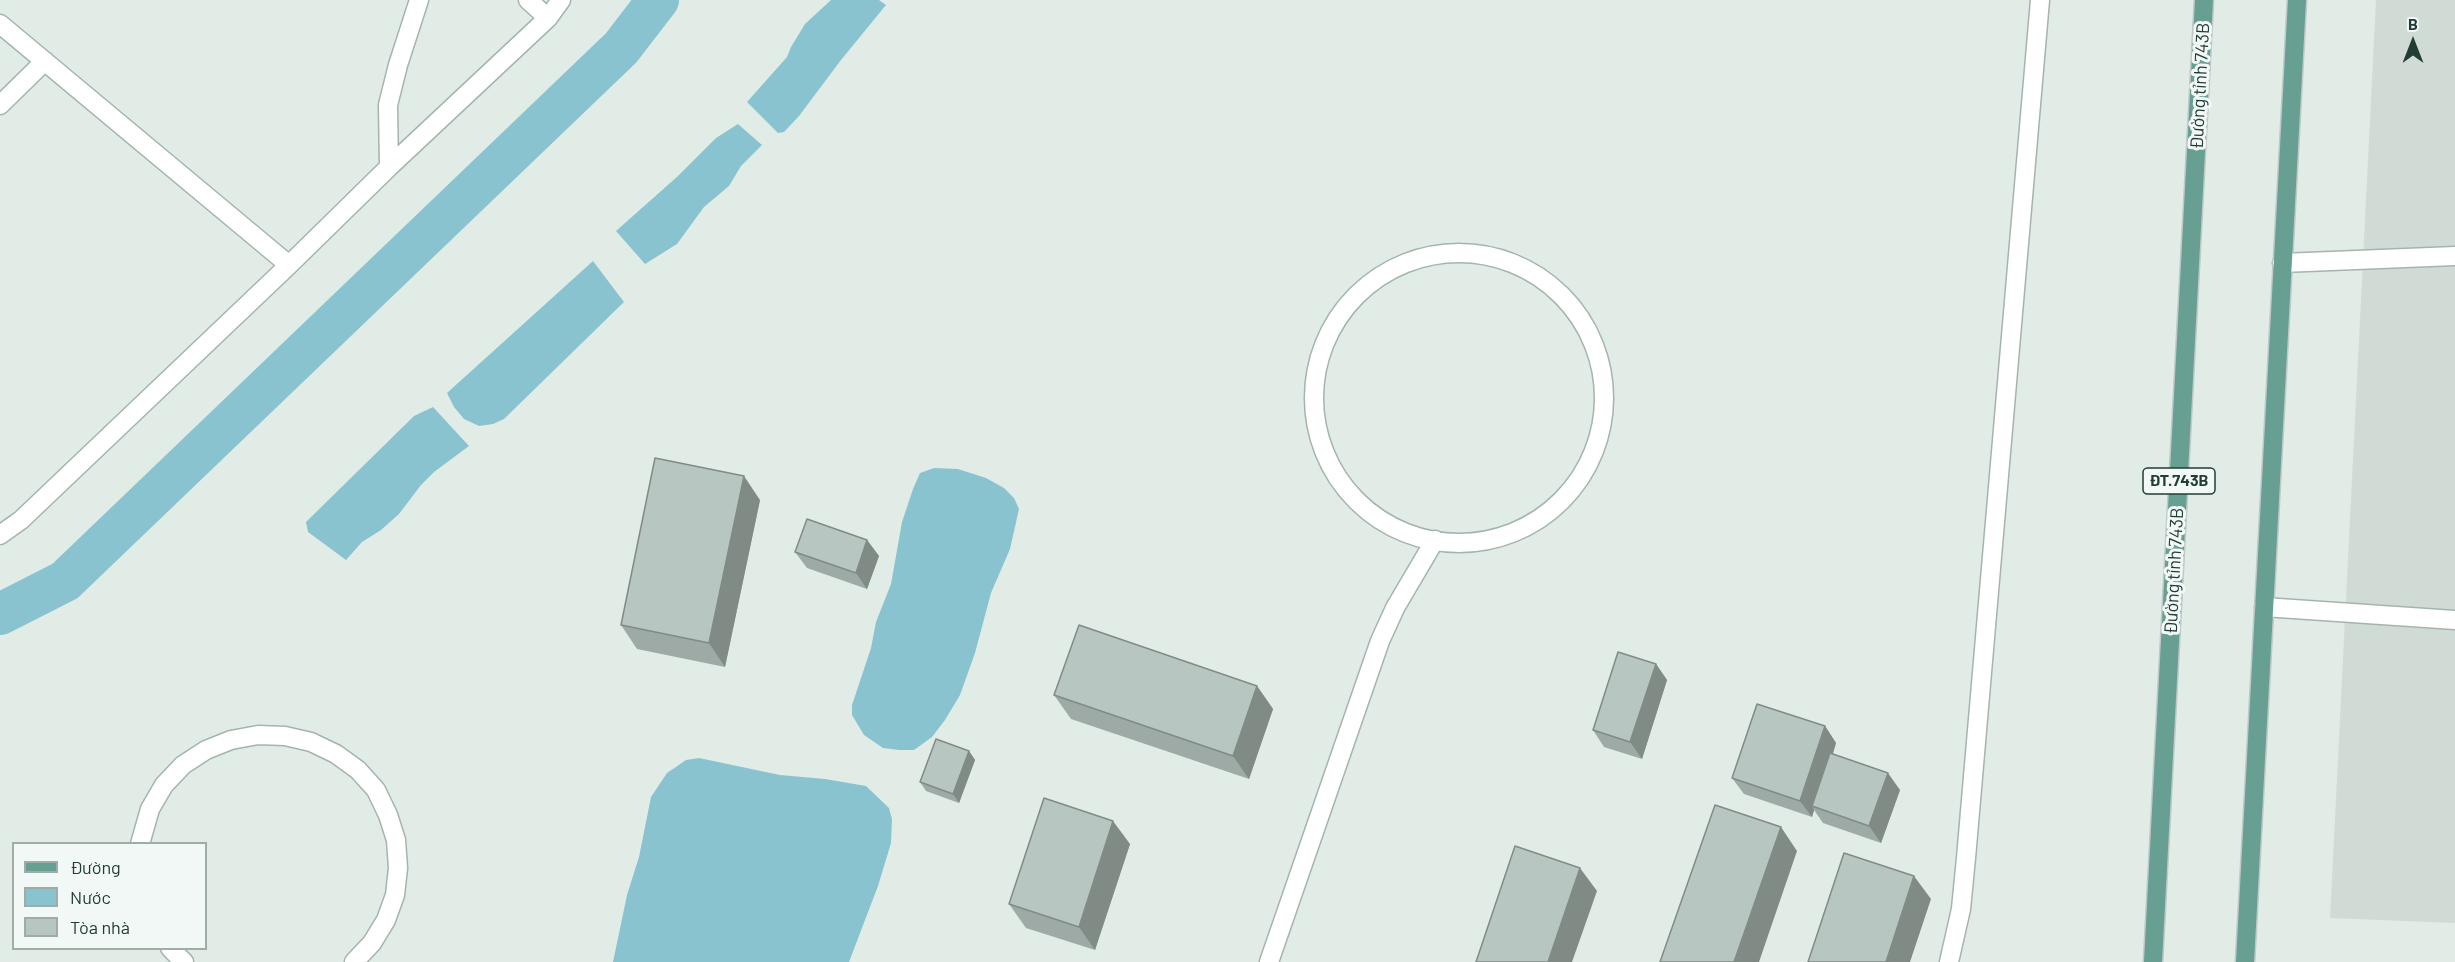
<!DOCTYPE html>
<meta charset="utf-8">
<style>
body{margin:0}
#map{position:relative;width:2455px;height:962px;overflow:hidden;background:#e1ece7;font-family:Barlow,sans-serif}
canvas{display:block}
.legend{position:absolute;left:12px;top:842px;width:195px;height:108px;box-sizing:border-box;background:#f2f8f5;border:2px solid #9fada9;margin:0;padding:8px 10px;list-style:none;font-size:18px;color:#223c36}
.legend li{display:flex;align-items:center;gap:12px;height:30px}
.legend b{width:30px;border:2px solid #9fada9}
.north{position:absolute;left:2383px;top:12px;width:60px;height:60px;-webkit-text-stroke:4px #f2f8f5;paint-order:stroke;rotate:0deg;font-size:16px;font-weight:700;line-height:24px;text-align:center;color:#223c36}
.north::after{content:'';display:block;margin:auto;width:21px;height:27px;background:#223c36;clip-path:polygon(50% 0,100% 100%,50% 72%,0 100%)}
</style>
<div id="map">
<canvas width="2455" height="962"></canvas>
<ul class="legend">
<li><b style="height:8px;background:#67a093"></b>Đường</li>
<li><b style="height:16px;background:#8ac3d0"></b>Nước</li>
<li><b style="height:16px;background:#b7c6c0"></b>Tòa nhà</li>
</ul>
<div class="north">B</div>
</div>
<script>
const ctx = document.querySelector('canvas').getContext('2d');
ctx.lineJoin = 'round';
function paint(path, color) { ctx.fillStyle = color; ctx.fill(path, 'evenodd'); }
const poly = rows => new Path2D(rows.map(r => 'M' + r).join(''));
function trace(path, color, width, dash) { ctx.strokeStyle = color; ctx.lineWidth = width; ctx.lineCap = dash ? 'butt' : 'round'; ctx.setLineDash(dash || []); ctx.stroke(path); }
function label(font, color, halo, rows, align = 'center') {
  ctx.font = font + ' Barlow,sans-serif'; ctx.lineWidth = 6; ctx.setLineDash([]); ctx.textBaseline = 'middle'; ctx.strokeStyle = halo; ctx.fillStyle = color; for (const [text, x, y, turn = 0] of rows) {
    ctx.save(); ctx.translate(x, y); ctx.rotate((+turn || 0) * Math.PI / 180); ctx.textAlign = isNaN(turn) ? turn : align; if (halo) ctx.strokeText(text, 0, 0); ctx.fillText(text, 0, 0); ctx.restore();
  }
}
paint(poly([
 [2376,0,2455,0,2455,923,2330,918]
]), '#d0dbd6');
paint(poly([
 [831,0,879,0,886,5,841,60,799,116,784,132,778,133,747,102,787,57,791,47,805,24],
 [738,124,762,145,741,166,729,186,704,207,677,244,645,264,616,231,678,176,716,138],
 [593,261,624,302,504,419,493,424,479,426,464,419,454,407,447,393],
 [433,407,469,446,434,472,421,485,399,514,381,530,362,542,346,560,308,532,306,522,414,416],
 [934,468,958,469,986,478,1004,488,1014,498,1019,509,1010,549,991,593,975,653,960,695,945,720,932,737,914,750,899,750,883,748,864,735,852,715,852,705,871,648,876,622,891,584,902,522,913,489,920,473],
 [699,758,780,775,825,779,866,786,889,808,892,819,891,843,878,886,849,962,613,962,627,895,639,857,651,797,667,773,686,760]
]), '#8ac3d0');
trace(poly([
 [0,614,65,581,621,48,658,0]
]), '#8ac3d0', 42);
const service = poly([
 '1314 398a145 145 0 1 1 290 0a145 145 0 1 1-290 0Z',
 [2282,263,2455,256],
 [2264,607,2455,620],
 [140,844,150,809,164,785,183,765,206,750,231,740,258,735,285,736,311,742,336,754,358,770,376,790,388,815,396,840,398,868,395,895,386,920,372,943,354,962],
 [170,948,184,962],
 [1269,962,1380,641,1395,608,1435,540],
 [1949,962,1961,909,1966,858,2040,0]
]);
const minor = poly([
 [528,0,548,18],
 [0,24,289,265],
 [0,105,45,61],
 [389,167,388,105,398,65,419,0],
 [0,535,21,520,289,265,389,167,548,18,561,0]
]);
const primary = poly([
 [2153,962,2204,0],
 [2245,962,2297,0]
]);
trace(service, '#a4b4ae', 21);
trace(minor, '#a4b4ae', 21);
trace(primary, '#c1c8c7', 21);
trace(service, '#fff', 18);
trace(minor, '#fff', 18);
trace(primary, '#67a093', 18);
paint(poly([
 [760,500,725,667,637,649,621,625],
 [867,540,879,556,867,589,807,568,795,552],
 [1656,664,1667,680,1642,759,1604,747,1593,730],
 [1257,686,1273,709,1249,779,1071,719,1054,695],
 [1825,726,1836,743,1833,754,1900,790,1881,843,1823,823,1814,810,1812,817,1744,794,1732,778],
 [969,751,975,760,959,803,926,791,920,782],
 [1130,844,1095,950,1026,928,1009,904]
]), '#9daaa5');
paint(poly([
 [744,476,760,500,725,667,709,643],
 [867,540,879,556,867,589,856,573],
 [1656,664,1667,680,1642,759,1630,742],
 [1257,686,1273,709,1249,779,1233,756],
 [1825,726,1836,743,1815,808,1812,806,1814,810,1812,817,1800,801],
 [969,751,975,760,959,803,953,794],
 [1888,773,1900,790,1881,843,1869,826],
 [1113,821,1130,844,1095,950,1079,927],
 [1781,827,1797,851,1759,962,1734,962],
 [1580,868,1597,891,1572,962,1548,962],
 [1914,876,1931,899,1910,962,1886,962]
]), '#808b86');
const building = poly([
 [655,458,744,476,709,643,621,625,655,458],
 [807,519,867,540,856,573,795,552,807,519],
 [1079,625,1257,686,1233,756,1054,695,1079,625],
 [1618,652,1656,664,1630,742,1593,730,1618,652],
 [1757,704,1825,726,1800,801,1732,778,1757,704],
 [936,739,969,751,953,794,920,782,936,739],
 [1830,753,1888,773,1869,826,1812,806,1830,753],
 [1044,798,1113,821,1079,927,1009,904,1044,798],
 [1715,805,1781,827,1734,962,1660,962,1715,805],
 [1515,846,1580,868,1548,962,1476,962,1515,846],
 [1844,853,1914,876,1886,962,1808,962,1844,853]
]);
paint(building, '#b7c6c0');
trace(building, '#808b86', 1.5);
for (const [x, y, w] of [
 [2179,481,72]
]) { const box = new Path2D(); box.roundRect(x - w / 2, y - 13, w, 26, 4.5); ctx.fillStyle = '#f2f8f5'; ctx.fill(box); trace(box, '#223c36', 1.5); }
label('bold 16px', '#223c36', null, [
 ["ĐT.743B",2179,481]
]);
label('18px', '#223c36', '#f2f8f5', [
 ["Đường tỉnh 743B",2200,86,-87],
 ["Đường tỉnh 743B",2174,571,-87]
]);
</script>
